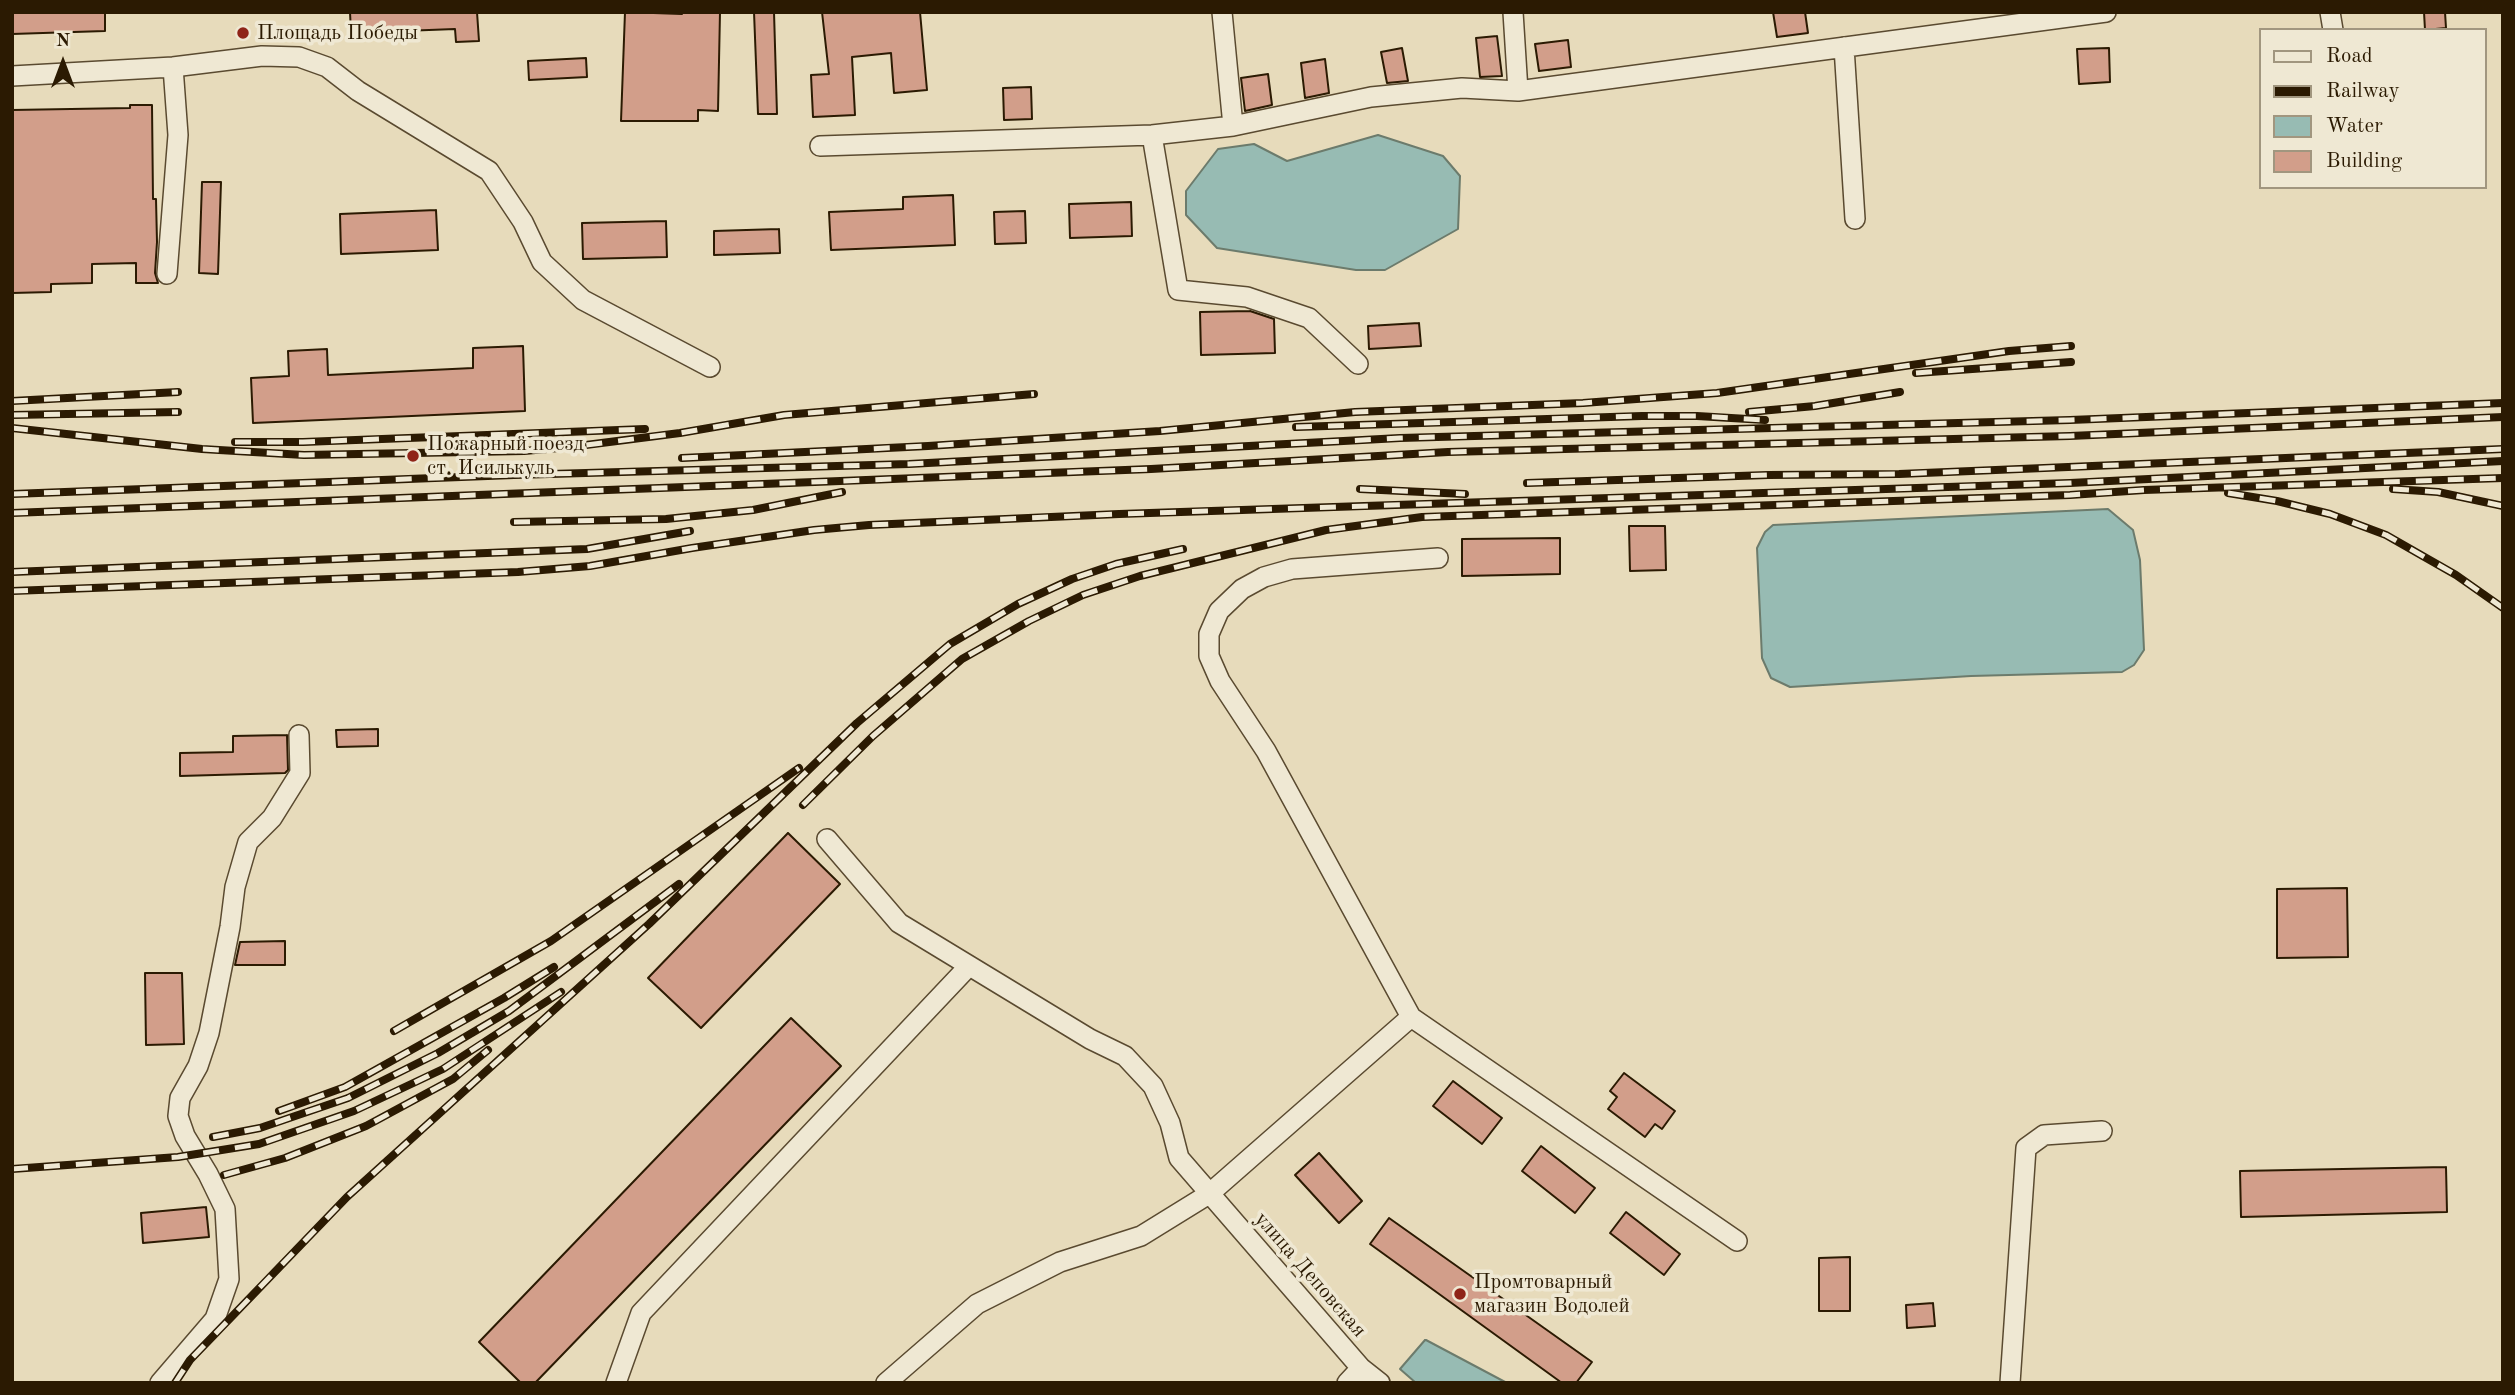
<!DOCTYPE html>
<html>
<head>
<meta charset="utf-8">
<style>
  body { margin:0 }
  #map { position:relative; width:2515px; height:1395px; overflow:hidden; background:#e7dbbb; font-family:"Old Standard TT",serif }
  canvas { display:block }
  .frame { position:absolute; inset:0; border:14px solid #2b1a02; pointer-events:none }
  .legend { position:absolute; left:2259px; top:28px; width:228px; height:161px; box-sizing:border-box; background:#efe8d3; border:2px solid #a1967f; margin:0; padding:9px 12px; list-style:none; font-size:21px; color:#2b1a02 }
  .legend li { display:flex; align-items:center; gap:14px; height:35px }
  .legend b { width:35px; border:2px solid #a1967f }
  .north { position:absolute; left:28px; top:28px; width:70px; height:70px; -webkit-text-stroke:5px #efe8d3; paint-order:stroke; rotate:0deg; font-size:19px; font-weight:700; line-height:28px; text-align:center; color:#2b1a02 }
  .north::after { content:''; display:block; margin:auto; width:24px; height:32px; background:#2b1a02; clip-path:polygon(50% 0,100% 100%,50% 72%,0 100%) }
</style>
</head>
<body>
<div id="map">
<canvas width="2515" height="1395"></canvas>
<div class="frame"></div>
<ul class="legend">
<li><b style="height:9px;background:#efe8d3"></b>Road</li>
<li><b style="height:9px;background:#2b1a02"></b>Railway</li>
<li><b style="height:19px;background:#97bbb3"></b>Water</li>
<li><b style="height:19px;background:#d29e8a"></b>Building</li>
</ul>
<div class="north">N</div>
</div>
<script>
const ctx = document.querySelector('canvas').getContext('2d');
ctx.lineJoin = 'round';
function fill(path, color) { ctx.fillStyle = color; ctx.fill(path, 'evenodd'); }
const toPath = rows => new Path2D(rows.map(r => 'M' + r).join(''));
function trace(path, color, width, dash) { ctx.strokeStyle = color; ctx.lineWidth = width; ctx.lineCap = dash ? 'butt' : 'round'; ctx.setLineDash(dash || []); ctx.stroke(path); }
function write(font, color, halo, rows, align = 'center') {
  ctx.font = font + ' "Old Standard TT",serif'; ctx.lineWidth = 7; ctx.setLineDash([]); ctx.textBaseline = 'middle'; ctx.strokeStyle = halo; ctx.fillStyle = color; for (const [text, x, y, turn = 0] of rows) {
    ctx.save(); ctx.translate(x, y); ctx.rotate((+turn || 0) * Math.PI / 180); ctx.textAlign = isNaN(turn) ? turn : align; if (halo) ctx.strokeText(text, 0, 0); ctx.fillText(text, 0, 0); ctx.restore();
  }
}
const water = toPath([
  [1378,135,1443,156,1460,176,1458,229,1385,270,1356,270,1217,248,1186,215,1186,191,1218,149,1254,144,1287,161,1378,135],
  [2108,509,2133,530,2140,560,2144,650,2134,665,2122,672,1971,676,1790,687,1771,678,1762,658,1757,548,1765,532,1773,525,2108,509],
  [1425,1340,1426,1340,1507,1383,1416,1383,1400,1369,1425,1340]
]);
const building = toPath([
  [12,12,105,12,105,31,12,34,12,12],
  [350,12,477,12,479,41,456,42,455,29,351,33,350,12],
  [625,12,682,14,682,12,720,12,718,111,698,110,698,121,621,121,625,12],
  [754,12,774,12,777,114,758,114,754,12],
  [822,12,920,12,927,90,894,93,891,53,852,57,855,115,813,117,811,75,829,74,822,12],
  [1773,12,1805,12,1808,33,1777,37,1773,12],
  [2424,12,2445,12,2446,28,2425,30,2424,12],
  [1497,36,1502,76,1480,77,1476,38,1497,36],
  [1568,40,1571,67,1539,71,1535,44,1568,40],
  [1402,48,1408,81,1387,83,1381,52,1402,48],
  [2109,48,2110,82,2079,84,2077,49,2109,48],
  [586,58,587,77,529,80,528,61,586,58],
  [1325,59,1329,93,1305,98,1301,63,1325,59],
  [1268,74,1272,105,1245,111,1241,78,1268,74],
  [1031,87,1032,119,1004,120,1003,88,1031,87],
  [130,105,152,105,153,199,156,199,157,242,155,273,158,283,136,283,136,263,92,264,92,283,51,284,51,292,12,293,12,110,130,108,130,105],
  [202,182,221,182,218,274,199,273,202,182],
  [953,195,955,245,831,250,829,212,903,209,903,197,953,195],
  [1131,202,1132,236,1070,238,1069,204,1131,202],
  [436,210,438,250,341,254,340,214,436,210],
  [1025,211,1026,243,995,244,994,212,1025,211],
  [666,221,667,257,583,259,582,223,666,221],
  [779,229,780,253,714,255,714,231,779,229],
  [1250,311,1274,319,1275,353,1201,355,1200,312,1250,311],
  [1419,323,1421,346,1369,349,1368,326,1419,323],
  [523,346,525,411,253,423,251,378,289,376,288,351,327,349,328,375,473,368,473,348,523,346],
  [1629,526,1665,526,1666,570,1630,571,1629,526],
  [1560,538,1560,574,1462,576,1462,539,1560,538],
  [378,729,378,746,337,747,336,730,378,729],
  [287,735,288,770,285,773,180,776,180,753,233,752,233,736,287,735],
  [788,833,840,884,701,1028,648,978,788,833],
  [2347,888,2348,957,2277,958,2277,889,2347,888],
  [285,941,285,965,235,965,240,942,285,941],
  [145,973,182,973,184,1044,146,1045,145,973],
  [791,1018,841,1066,535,1383,521,1383,479,1342,791,1018],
  [1624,1073,1675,1111,1662,1129,1655,1124,1645,1137,1608,1109,1617,1097,1610,1091,1624,1073],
  [1453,1081,1502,1118,1482,1144,1433,1106,1453,1081],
  [1541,1146,1595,1188,1575,1213,1522,1171,1541,1146],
  [1319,1153,1362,1201,1339,1223,1295,1175,1319,1153],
  [2446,1167,2447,1212,2241,1217,2240,1171,2446,1167],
  [206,1207,209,1237,143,1243,141,1213,206,1207],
  [1626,1212,1680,1254,1664,1275,1610,1233,1626,1212],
  [1389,1218,1592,1362,1576,1383,1562,1383,1370,1244,1389,1218],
  [1850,1257,1850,1311,1819,1311,1819,1258,1850,1257],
  [1933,1303,1935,1326,1907,1328,1906,1305,1933,1303]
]);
const minor = toPath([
  [1222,12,1233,126],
  [1513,12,1518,91],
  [2330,12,2333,30],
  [1844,47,1855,219],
  [12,76,173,67,262,56,299,57,327,67,358,91,489,171,523,222,542,262,583,300,710,367],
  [1152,135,1178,290,1247,297,1309,318,1358,364],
  [820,146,1152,135,1233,126,1371,97,1462,88,1518,91,2106,12],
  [167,274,178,135,173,67],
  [1438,558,1292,569,1264,577,1242,589,1219,611,1209,634,1209,656,1220,681,1266,751,1411,1017,1737,1241],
  [827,839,899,923,1090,1039,1125,1056,1153,1086,1170,1123,1179,1158,1361,1368,1380,1383],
  [160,1383,215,1319,229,1279,225,1209,208,1174,185,1136,178,1116,180,1098,198,1066,209,1033,230,927,235,887,248,842,272,818,300,773,299,735],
  [616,1383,641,1313,968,967],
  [886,1383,977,1304,1060,1262,1141,1236,1209,1194,1411,1017],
  [1347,1383,1361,1368],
  [2010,1383,2026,1148,2044,1135,2102,1131]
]);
const rail = toPath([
  [1916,373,2071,362],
  [12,401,178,392],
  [1749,412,1815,406,1900,392],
  [12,415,178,412],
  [1296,427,1642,416,1697,416,1765,420],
  [12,428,202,449,304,455,524,451,570,447,680,433,784,415,1034,394],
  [235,442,303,442,645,429],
  [682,458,928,446,1160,431,1355,412,1583,403,1717,393,2009,351,2071,346],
  [1527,483,1768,475,1899,474,2503,449],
  [1360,489,1465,494],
  [2393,489,2438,492,2503,506],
  [2228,493,2277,501,2330,514,2386,535,2456,575,2503,608],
  [12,494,514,475,909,464,1400,438,2070,420,2503,403],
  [12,513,1151,469,1448,452,2070,436,2503,417],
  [514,522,666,519,753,510,842,492],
  [12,572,587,549,690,531],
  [12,591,518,572,590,566,692,548,814,530,869,525,1119,514,2070,483,2503,461],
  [803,805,873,736,962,659,1029,621,1083,595,1140,576,1326,530,1422,517,2070,495,2144,490,2503,478],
  [394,1031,551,941,799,768],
  [279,1111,345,1087,504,998,554,967],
  [213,1137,260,1128,348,1098,438,1053,509,1011,679,884],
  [12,1169,178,1157,259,1144,354,1111,443,1069,561,992],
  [224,1175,285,1158,366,1126,453,1079,488,1050],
  [175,1383,190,1360,347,1197,649,924,857,723,950,644,1018,604,1072,579,1116,564,1183,549]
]);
const markers = [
  [243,33,7,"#8f2418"],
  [413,456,7,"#8f2418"],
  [1460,1294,7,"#8f2418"]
];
const poiNames = [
  ["Площадь Победы",257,33],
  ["Пожарный поезд",427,444],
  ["ст. Исилькуль",427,468],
  ["Промтоварный",1474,1282],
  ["магазин Водолей",1474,1306]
];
const streetNames = [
  ["улица Деповская",1310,1275,49]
];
fill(water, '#97bbb3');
trace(water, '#6c7b6c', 2);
fill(building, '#d29e8a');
trace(building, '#2b1a02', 2);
trace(minor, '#5a4a30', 22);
trace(minor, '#efe8d3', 19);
trace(rail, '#2b1a02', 8);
trace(rail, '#efe8d3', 5, [16]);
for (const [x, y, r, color] of markers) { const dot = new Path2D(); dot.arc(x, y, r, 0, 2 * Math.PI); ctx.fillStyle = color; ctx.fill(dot); trace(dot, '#efe8d3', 2.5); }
write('21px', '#2b1a02', '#efe8d3', poiNames, 'left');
write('21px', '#2b1a02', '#efe8d3', streetNames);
</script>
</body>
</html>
